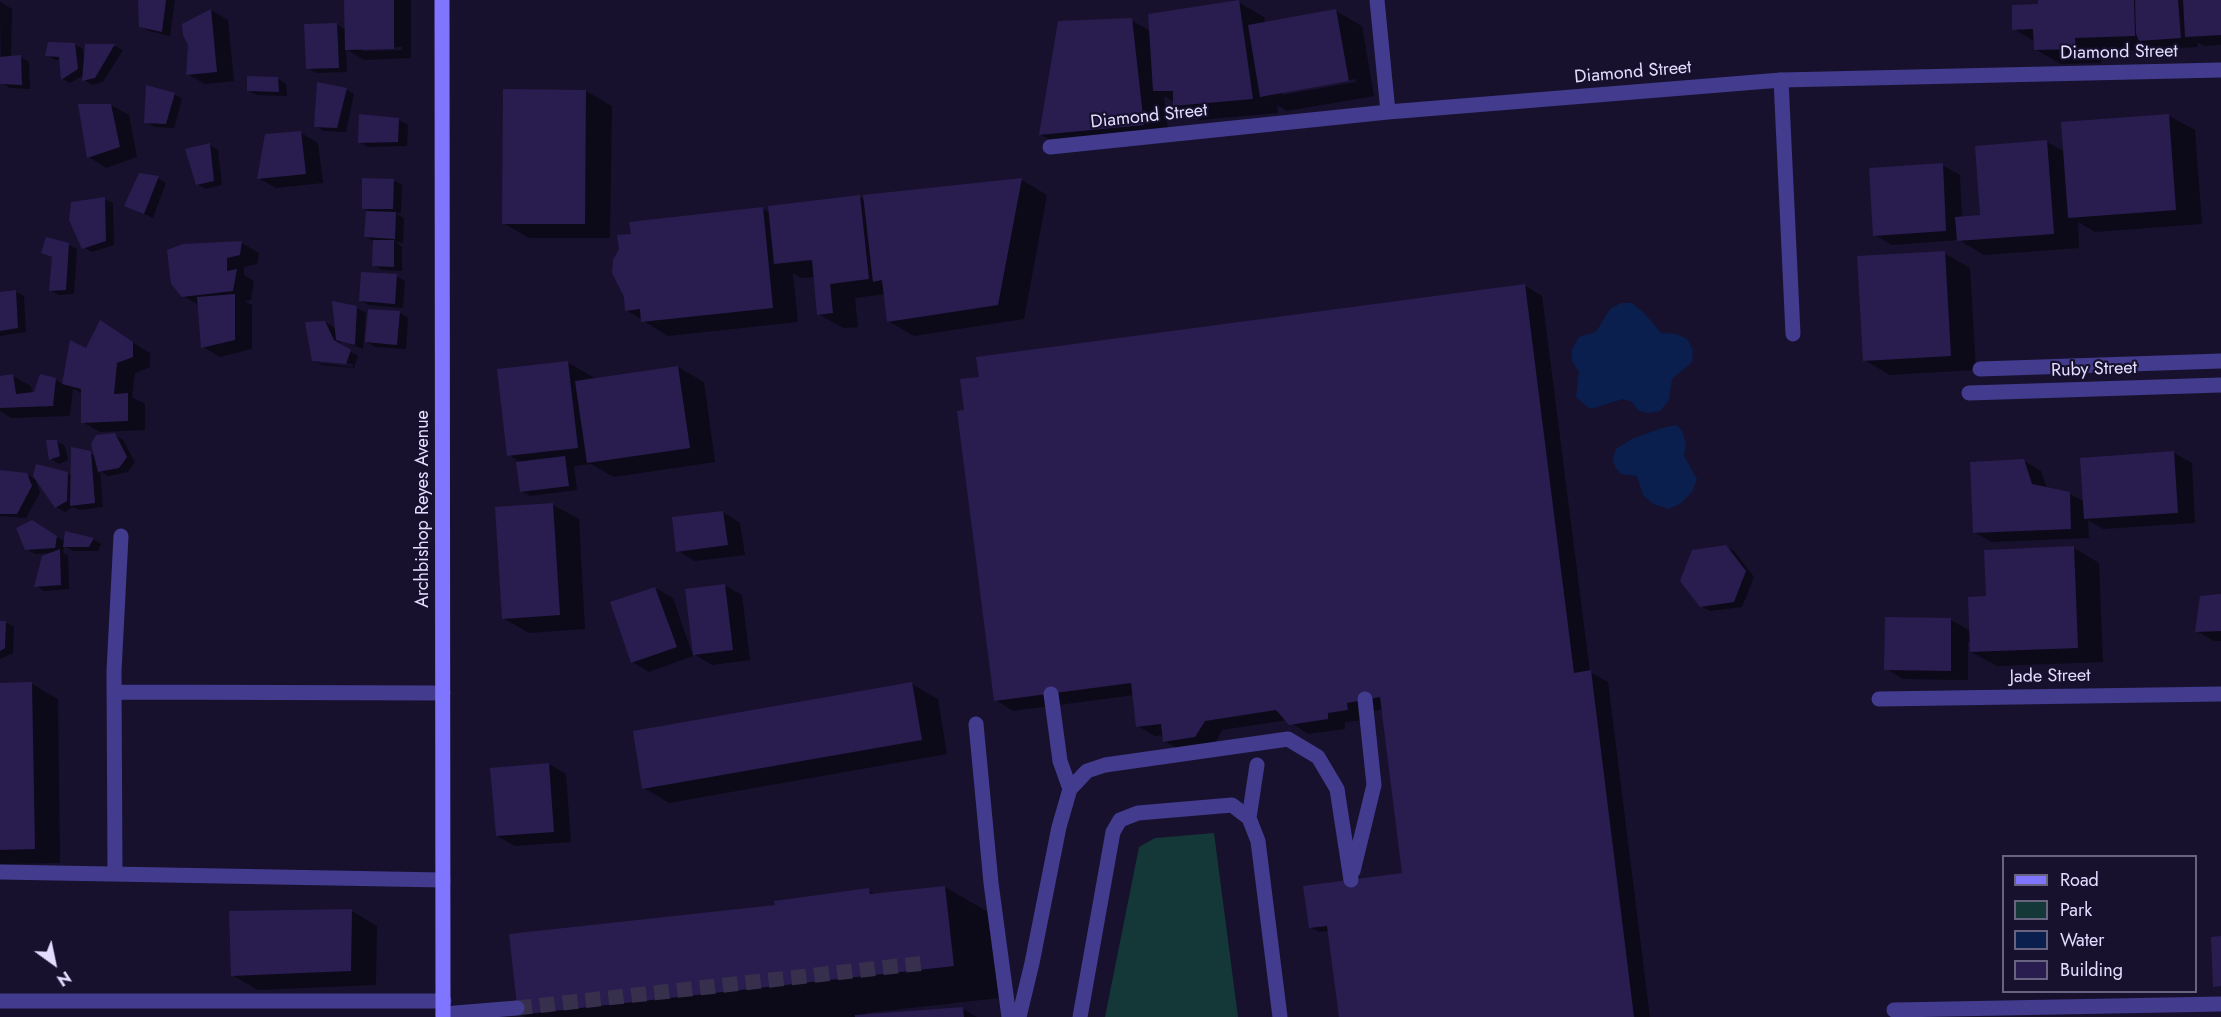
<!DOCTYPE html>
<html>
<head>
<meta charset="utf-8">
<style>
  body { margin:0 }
  #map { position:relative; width:2221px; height:1017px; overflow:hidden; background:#17112e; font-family:Jost,sans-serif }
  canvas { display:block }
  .legend { position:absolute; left:2002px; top:855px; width:195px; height:138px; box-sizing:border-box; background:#17112e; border:2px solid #696382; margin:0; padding:8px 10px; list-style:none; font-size:18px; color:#e3deff }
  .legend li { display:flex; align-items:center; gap:12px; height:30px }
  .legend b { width:30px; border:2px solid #696382 }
  .north { position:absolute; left:24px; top:933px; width:60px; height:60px; -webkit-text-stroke:4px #17112e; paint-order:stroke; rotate:147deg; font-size:16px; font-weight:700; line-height:24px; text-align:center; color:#e3deff }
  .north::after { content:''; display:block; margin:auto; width:21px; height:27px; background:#e3deff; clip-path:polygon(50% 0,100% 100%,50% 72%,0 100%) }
</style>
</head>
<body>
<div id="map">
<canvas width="2221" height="1017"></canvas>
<ul class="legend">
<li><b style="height:8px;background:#7f75ff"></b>Road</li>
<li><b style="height:16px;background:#143838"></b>Park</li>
<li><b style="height:16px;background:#0a1f4e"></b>Water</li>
<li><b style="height:16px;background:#291d4f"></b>Building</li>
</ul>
<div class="north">N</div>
</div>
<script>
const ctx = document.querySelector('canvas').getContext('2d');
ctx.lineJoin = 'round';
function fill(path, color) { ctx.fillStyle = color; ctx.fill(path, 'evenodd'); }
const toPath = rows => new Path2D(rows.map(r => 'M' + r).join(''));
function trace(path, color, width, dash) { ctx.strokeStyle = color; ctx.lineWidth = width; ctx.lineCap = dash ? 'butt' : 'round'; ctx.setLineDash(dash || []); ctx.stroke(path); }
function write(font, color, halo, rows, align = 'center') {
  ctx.font = font + ' Jost,sans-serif'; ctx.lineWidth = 4.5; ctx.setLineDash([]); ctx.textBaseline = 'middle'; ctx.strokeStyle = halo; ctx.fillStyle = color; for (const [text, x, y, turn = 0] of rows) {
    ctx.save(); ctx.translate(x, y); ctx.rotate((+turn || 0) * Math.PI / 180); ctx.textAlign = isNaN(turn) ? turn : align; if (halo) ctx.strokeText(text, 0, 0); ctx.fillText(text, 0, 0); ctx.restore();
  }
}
const green = toPath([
  [1214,833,1238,1017,1105,1017,1139,847,1155,838]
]);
const water = toPath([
  [1621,303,1632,303,1644,313,1661,333,1676,334,1687,339,1693,350,1692,362,1672,379,1669,400,1660,411,1647,413,1638,410,1632,402,1623,399,1590,409,1576,397,1579,372,1572,361,1572,349,1579,337,1596,332,1610,309],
  [1676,425,1682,431,1686,444,1684,456,1697,479,1692,492,1680,504,1668,509,1653,504,1643,495,1637,476,1621,474,1615,467,1613,459,1616,449,1632,439,1659,429]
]);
const shadow = toPath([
  [140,0,175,0,170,36,149,31,140,26],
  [346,0,411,0,411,58,364,60,346,49,347,72,316,73,307,68,337,24,346,30],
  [402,47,402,50,362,51,362,48],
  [2039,0,2221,0,2221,45,2204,46,2197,42,2198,47,2100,52,2101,63,2061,64,2035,49,2035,42,2014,29,2039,6],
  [0,2,12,9,11,57,21,57,29,62,30,89,10,88,1,83],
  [1238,2,1264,17,1265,23,1336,11,1362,26,1374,96,1287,111,1277,105,1278,113,1200,120,1174,105,1174,102,1164,96,1169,139,1066,149,1041,135,1131,20,1150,31],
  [1356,79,1356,82,1282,95,1282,92],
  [211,10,228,20,234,81,205,84,187,74,190,45],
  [74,44,83,49,84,57,85,57,86,46,115,46,123,50,103,82,92,85,84,80,84,75,70,83,62,79,61,60,55,60,47,55],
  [278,79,286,84,287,96,257,95,249,91],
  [346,89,354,94,346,132,324,131,316,126],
  [586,91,612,106,610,238,529,238,503,223],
  [174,94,182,99,174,128,155,127,146,122],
  [111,105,129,115,137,157,106,168,89,157,80,106],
  [360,116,399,120,408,125,407,146,368,147,359,142],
  [2169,116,2195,130,2202,224,2095,232,2078,222,2079,248,1984,255,1959,240,1892,245,1874,235,1942,165,1960,175,1962,218,1981,216,2047,142,2065,152],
  [301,133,318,143,323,183,276,188,258,178],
  [210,145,218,150,222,185,206,189,197,184],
  [158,178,166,183,153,218,126,206],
  [393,180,402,185,401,213,395,213,404,218,403,243,395,242,402,247,402,271,382,270,374,265,375,242,366,237,367,210,363,208],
  [1022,180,1047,195,1024,319,914,336,888,321,885,294,855,298,858,327,844,328,818,314,815,277,801,278,793,273,798,322,668,336,626,310,763,209,770,213,860,197,865,200,865,196],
  [104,199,113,203,114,245,92,252,83,247],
  [242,243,259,253,257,264,244,267,244,275,254,281,251,300,244,301,252,305,252,349,220,357,203,347,199,305,183,296,183,245],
  [69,245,77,249,74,294,59,295,50,290,53,258,43,252],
  [1944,253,1970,268,1976,370,1890,375,1864,360],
  [396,276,405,281,403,308,369,305,360,300],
  [1524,285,1542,296,1590,672,1608,682,1650,1017,1340,1017,1329,931,1319,932,1310,927,1403,874,1383,709,1364,713,1365,720,1345,722,1345,729,1308,734,1287,720,1222,730,1213,747,1182,751,1164,741,1164,735,1155,736,1138,726,1134,695,1013,711,996,700],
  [16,292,24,296,26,332,0,336,0,294],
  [334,303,357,308,366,313,363,349,339,340,342,347,358,356,354,368,322,365,313,360,325,322,337,329],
  [319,360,353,364,353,367,319,363],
  [400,313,408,318,406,349,375,347,367,342],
  [117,333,150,353,150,367,135,373,132,397,145,404,145,430,100,432,82,422,81,393,73,389,70,416,11,418,0,411,0,378,13,376,31,386,32,394,56,380,63,384,87,350],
  [567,362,593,377,593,380,678,367,704,382,715,462,614,477,591,464,574,466,577,490,530,496,521,491,522,463,509,455],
  [114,434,123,440,135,462,128,472,108,476,100,471,103,507,80,510,73,507,65,512,56,507,68,473,72,476,90,453,96,456],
  [56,441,65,446,68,460,59,464,51,459],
  [2174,453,2192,463,2195,523,2103,529,2088,520,2089,538,1992,542,1974,532,2024,461,2041,471,2047,489,2070,494,2085,502],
  [0,471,26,474,35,479,40,492,26,518,0,516],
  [553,505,579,519,585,629,529,633,503,618],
  [723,512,740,523,745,555,695,561,678,551],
  [50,533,66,542,93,539,101,544,98,551,73,551,64,546,63,553,68,555,69,589,44,591,36,586,51,553,35,554,26,549],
  [1725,546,1734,551,1754,577,1742,607,1710,611,1701,606],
  [2074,548,2099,563,2103,662,1997,666,1971,652,1971,642,1968,642,1968,680,1903,679,1886,669,1951,620,1970,631,1987,598],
  [724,585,742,595,750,660,712,665,694,654],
  [655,588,673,598,693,656,649,672,632,662],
  [2221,595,2221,641,2214,641,2196,631],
  [0,622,5,622,14,627,13,653,0,659],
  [32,684,58,699,60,863,0,864,0,685],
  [912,684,938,699,947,754,669,803,644,788],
  [549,764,566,774,571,842,515,846,497,836],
  [945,887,1000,919,1008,997,866,1013,866,1016,963,1009,977,1017,525,1017,520,1014,777,906,868,890,877,895],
  [352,911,377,926,376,985,258,990,232,975]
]);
const building = toPath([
  [138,0,166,0,162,32,139,27],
  [344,0,394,0,394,49,345,50],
  [1239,0,1253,99,1173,106,1173,91,1153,91,1148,14],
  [2038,0,2134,0,2135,36,2075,38,2076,49,2034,50,2033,29,2012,30,2012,5,2038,4],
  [2135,0,2178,0,2181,38,2139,41,2136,34],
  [2183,0,2221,0,2221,35,2185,37],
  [211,9,217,72,186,75,188,45,183,35,182,24],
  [1336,9,1349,81,1260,97,1248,25],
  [1132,18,1144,125,1039,135,1058,21],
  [337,23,339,68,306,69,304,24],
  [48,42,75,43,78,69,61,80,59,57,45,56],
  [85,44,115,44,95,78,82,81],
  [21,55,22,85,0,84,0,57],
  [247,76,278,77,279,92,247,91],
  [317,82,347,88,337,128,314,127],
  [146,85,175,93,166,124,144,123],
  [503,89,586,90,585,224,502,224],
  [78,104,111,104,120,147,87,158],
  [359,114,399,118,398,142,358,143],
  [2169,114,2176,210,2068,218,2061,122],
  [301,131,306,174,257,179,265,134],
  [2047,140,2054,234,1957,241,1955,217,1980,215,1975,146],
  [210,143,214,181,196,185,185,149],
  [1943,163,1946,231,1873,236,1869,168],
  [139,173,159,176,144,214,124,206],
  [362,178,394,179,393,209,362,209],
  [1022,178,998,305,887,322,882,280,873,282,863,195],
  [860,195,869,279,830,284,833,313,817,315,812,260,774,264,768,206],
  [105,197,106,241,82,249,69,220,71,202],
  [763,207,773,308,641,322,640,309,625,311,624,297,612,273,613,260,619,249,617,235,631,234,629,222],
  [366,211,396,212,395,239,364,237],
  [46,237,69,243,66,290,49,291,52,257,41,253],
  [373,240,394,240,394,267,372,266],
  [242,241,240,255,227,258,227,271,237,269,233,291,182,297,171,284,167,250,183,244],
  [1945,251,1951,356,1863,361,1857,256],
  [361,272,397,274,395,304,359,301],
  [1525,284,1574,673,1591,670,1634,1017,1339,1017,1327,926,1309,928,1303,886,1402,873,1380,697,1347,703,1348,710,1328,713,1328,719,1289,725,1276,710,1205,721,1195,737,1163,742,1161,724,1136,727,1131,683,994,701,957,411,964,410,960,379,979,377,976,357],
  [16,290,18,328,0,331,0,292],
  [235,294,235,340,201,348,197,297],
  [332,301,357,306,355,345,336,340],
  [368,309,400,311,397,345,365,342],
  [100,320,133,342,133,357,117,363,114,394,128,393,128,421,81,423,81,389,62,384,70,340,86,348],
  [325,321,334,340,351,350,346,364,312,361,305,322],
  [568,361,578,448,507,456,497,369],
  [678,366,690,448,587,463,575,381],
  [13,374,16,394,34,392,40,374,56,378,53,406,0,408,0,376],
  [115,433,127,457,119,468,98,472,91,444,96,435],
  [46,440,57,440,60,456,49,460],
  [71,447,91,451,95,503,70,506],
  [2174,451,2178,513,2084,519,2080,458],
  [565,456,569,486,520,492,516,462],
  [2024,459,2032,484,2070,492,2071,529,1973,533,1970,462],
  [36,464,68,472,67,501,55,508,33,476],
  [0,470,27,473,32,486,17,514,0,514],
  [553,503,560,615,502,619,495,507],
  [723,511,728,545,676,552,672,517],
  [32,520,57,536,55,548,25,550,16,528],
  [65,531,94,538,89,547,63,547],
  [1726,545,1746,571,1734,602,1700,607,1680,581,1692,550],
  [2074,546,2078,648,1970,652,1968,597,1986,596,1984,550],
  [60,549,61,585,34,587,42,556],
  [725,584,733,650,693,655,685,589],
  [655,587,677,647,631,663,610,602],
  [2221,594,2221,631,2195,632,2200,596],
  [1885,617,1951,618,1951,671,1884,670],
  [0,621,6,621,5,648,0,651],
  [32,682,35,849,0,850,0,683],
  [912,682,922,740,642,789,633,731],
  [549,763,554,832,496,836,490,768],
  [945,886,954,966,518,1015,509,934,775,905,774,901,869,888,870,894],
  [352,909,351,971,231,976,229,911],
  [2221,936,2221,986,2213,987,2211,937],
  [963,1007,964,1017,855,1017,855,1015]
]);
const minorTunnel = toPath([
  [517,1008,925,963]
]);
const service = toPath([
  [1781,80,1793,334],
  [1980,369,2221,361],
  [115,692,443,693],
  [1051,694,1060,761,1070,789],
  [976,724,991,883,1009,1017],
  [1249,818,1257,765],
  [1353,871,1374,785,1365,699],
  [0,872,443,880],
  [115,874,114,671,121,536],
  [0,1001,444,1001],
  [1019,1017,1032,963,1059,827,1070,789,1087,771,1105,765,1288,739,1318,757,1337,789,1351,880],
  [1080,1017,1113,832,1120,820,1138,813,1232,805,1249,818,1258,841,1280,1017]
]);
const minor = toPath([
  [1377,0,1388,112],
  [1050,147,1388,112,1781,80,2221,70],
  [1969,393,2221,385],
  [1879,699,2221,694],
  [1894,1010,2221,1004],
  [443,1014,517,1008]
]);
const secondary = toPath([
  [442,0,443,1017]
]);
const streetNames = [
  ["Diamond Street",2119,53,-1],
  ["Diamond Street",1633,73,-5],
  ["Diamond Street",1149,117,-6],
  ["Ruby Street",2094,370,-2],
  ["Archbishop Reyes Avenue",424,509,-90],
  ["Jade Street",2050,677,-1]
];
fill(green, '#143838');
fill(water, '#0a1f4e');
fill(shadow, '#0007');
fill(building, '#291d4f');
trace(minorTunnel, '#36304d', 15, [15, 8]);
trace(service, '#423b8e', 15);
trace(minor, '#423b8e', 15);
trace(secondary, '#7f75ff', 15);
write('18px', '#e3deff', '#17112e', streetNames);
</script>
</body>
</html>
